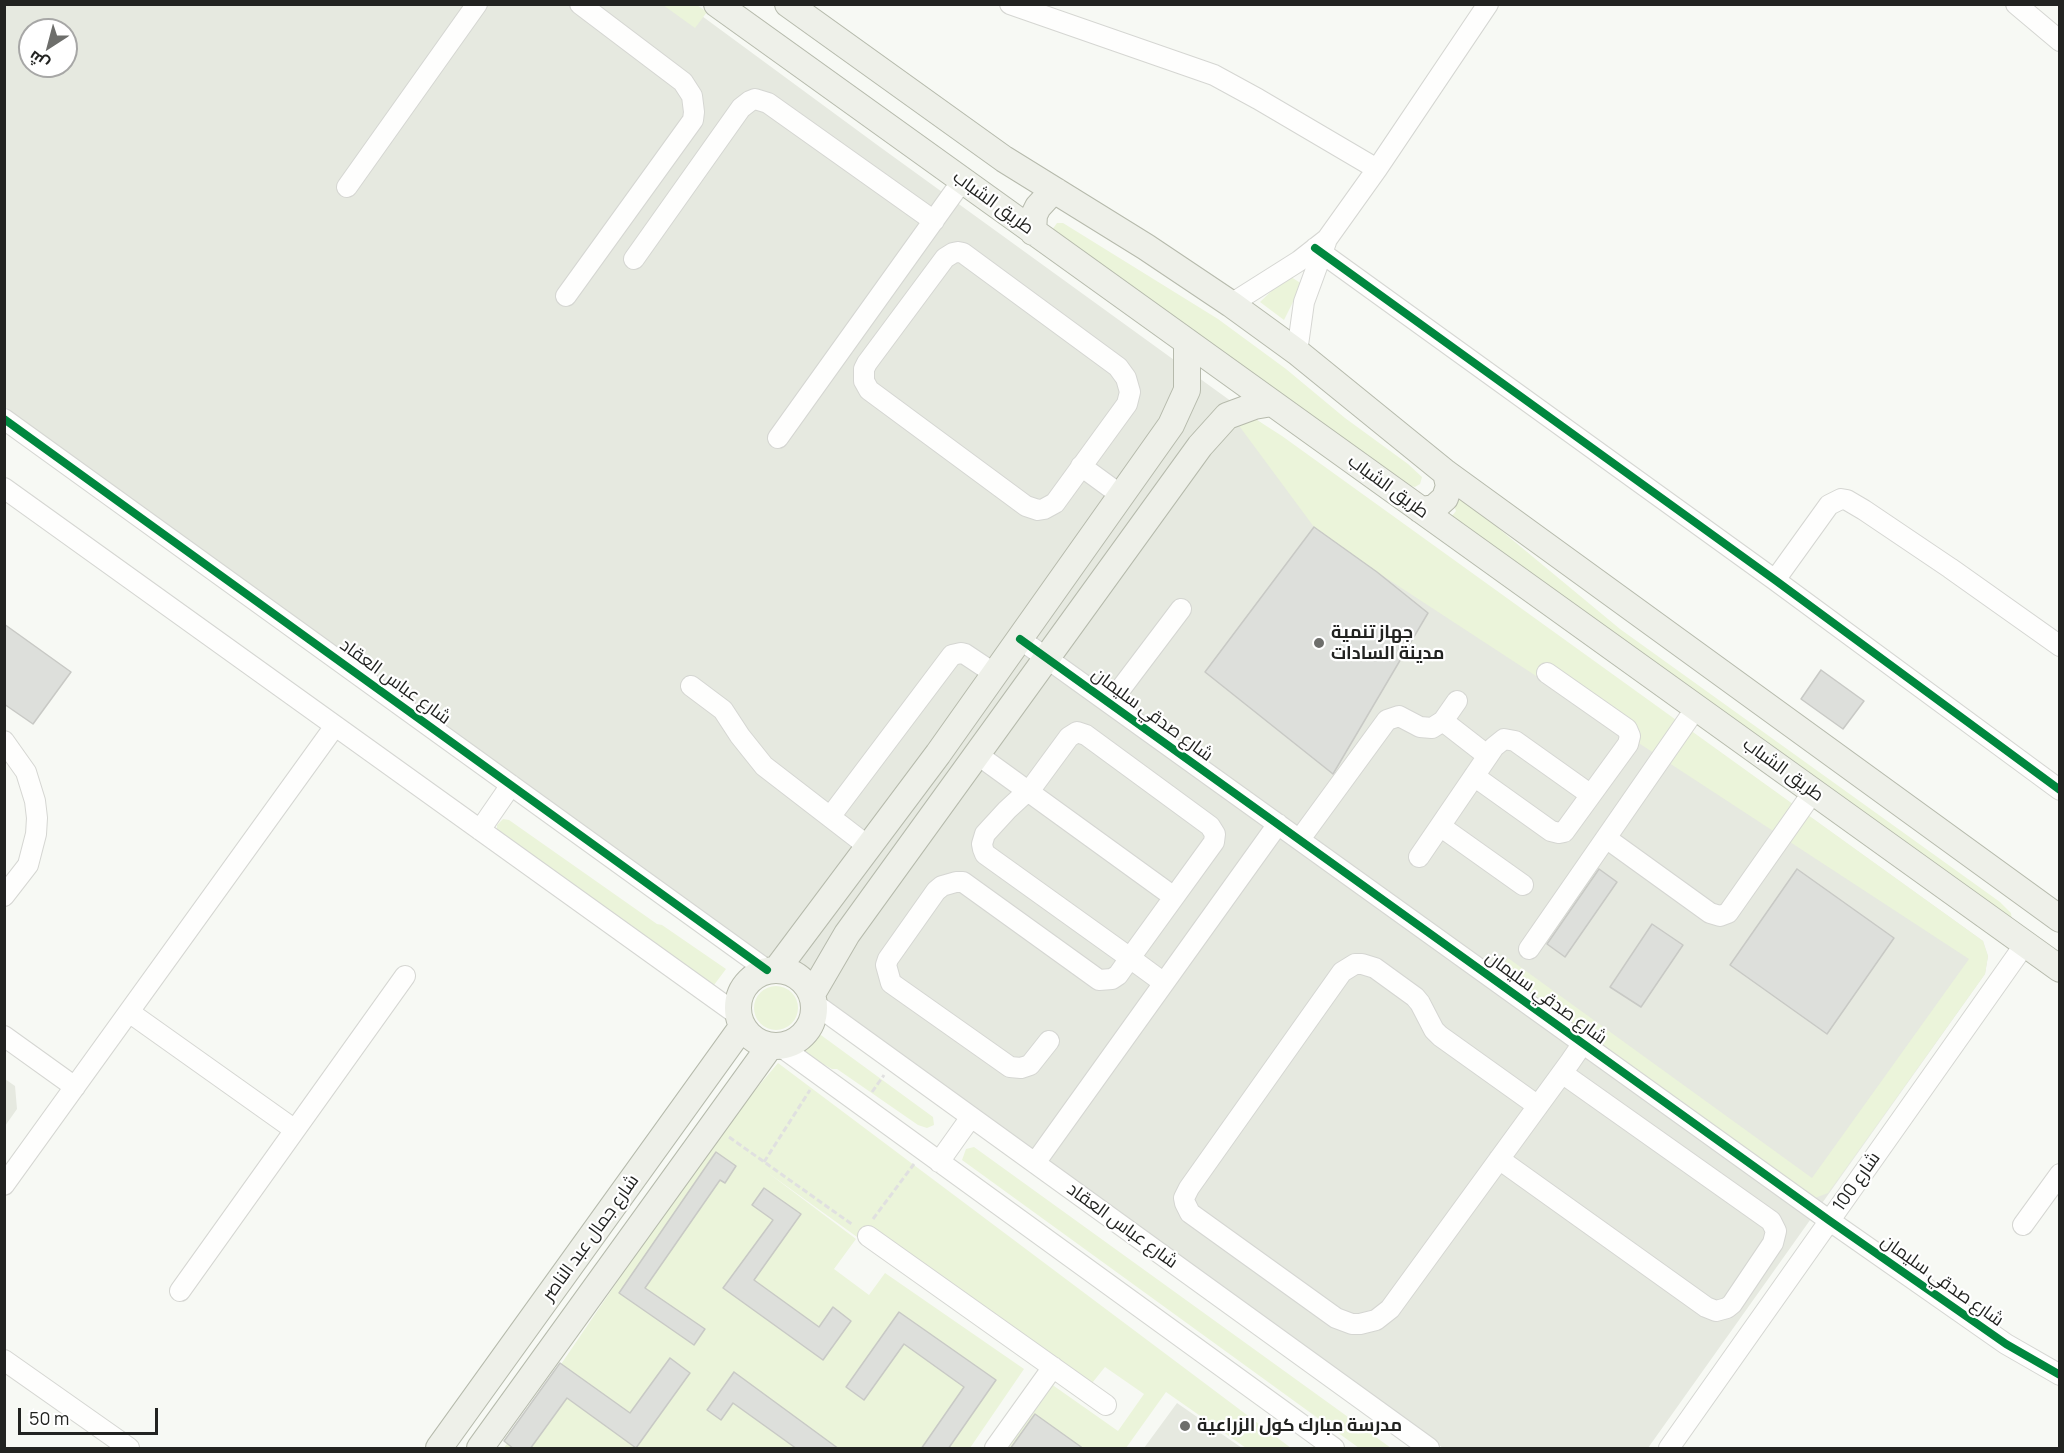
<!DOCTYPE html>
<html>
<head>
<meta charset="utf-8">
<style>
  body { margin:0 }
  #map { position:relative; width:2064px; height:1453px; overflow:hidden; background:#f7f9f4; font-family:Manrope,Cairo,sans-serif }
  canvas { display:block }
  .frame { position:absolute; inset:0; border:6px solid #222321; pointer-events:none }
  .north { position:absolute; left:18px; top:18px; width:60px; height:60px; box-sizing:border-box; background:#fff; border:2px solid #a7a7a6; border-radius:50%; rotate:216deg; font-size:16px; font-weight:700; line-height:24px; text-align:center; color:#222321 }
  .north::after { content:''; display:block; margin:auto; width:21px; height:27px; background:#6d6e6b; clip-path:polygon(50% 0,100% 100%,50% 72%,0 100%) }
  .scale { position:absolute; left:18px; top:1408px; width:140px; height:27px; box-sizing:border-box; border:3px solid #222321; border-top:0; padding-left:8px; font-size:18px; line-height:21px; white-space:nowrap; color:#222321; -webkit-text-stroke:4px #fff; paint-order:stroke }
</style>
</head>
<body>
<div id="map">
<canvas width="2064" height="1453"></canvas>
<div class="frame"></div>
<div class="north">ش</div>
<div class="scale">50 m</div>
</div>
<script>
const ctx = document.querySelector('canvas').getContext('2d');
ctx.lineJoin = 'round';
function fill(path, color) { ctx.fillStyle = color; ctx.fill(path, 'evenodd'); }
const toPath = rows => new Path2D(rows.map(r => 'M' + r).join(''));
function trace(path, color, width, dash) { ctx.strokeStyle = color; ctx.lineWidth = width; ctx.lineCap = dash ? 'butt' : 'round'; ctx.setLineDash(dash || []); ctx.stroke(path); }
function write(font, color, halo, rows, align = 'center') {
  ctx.font = font + ' Manrope,Cairo,sans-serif'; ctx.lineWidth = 4.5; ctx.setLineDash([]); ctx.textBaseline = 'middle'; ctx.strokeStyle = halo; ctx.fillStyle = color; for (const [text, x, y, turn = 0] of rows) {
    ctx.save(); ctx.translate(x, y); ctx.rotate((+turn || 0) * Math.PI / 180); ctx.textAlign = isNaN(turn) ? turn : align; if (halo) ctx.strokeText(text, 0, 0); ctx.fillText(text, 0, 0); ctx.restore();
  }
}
const built = toPath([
  [5,5,687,5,880,147,1257,420,1983,941,1988,956,1985,974,1648,1448,1443,1448,5,407],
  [30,30,66,30,66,66,30,66],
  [5,1079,15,1086,17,1109,5,1126],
  [1177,1403,1242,1448,1144,1448]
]);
const green = toPath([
  [663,5,697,5,707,12,695,28],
  [1057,223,1063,223,1218,319,1286,369,1345,418,1408,464,1422,477,1420,484,1415,487,1408,485,1057,237,1052,230],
  [1288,275,1302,284,1284,320,1260,302],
  [1241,419,1257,420,1282,436,1983,941,1988,956,1985,974,1828,1193,1812,1199,1499,971,1508,958,1812,1178,1969,959,1377,572,1314,527,1237,423],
  [1445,484,1620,629,2000,902,2011,913,2012,920,1451,517,1456,511],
  [503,819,509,820,657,924,662,925,726,969,714,985,497,831,497,825],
  '754 1008a22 22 0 1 1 44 0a22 22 0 1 1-44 0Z',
  [814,1030,933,1117,934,1125,927,1128,918,1125,837,1069,832,1069,800,1051,812,1038],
  [778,1063,1291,1448,1246,1448,1166,1392,1126,1448,996,1448,1044,1379,1118,1431,1144,1394,1105,1367,1080,1398,767,1172,856,1239,834,1269,869,1295,885,1273,1024,1369,970,1448,504,1448,717,1135],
  [974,1147,1391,1448,1359,1448,962,1160,966,1149]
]);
const building = toPath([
  [1314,527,1377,572,1428,613,1333,774,1205,672,1314,527],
  [4,624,71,672,33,724,4,704,4,624],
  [1821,670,1864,701,1843,729,1801,699,1821,670],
  [1599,869,1617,882,1565,957,1547,944,1599,869],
  [1797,869,1894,938,1827,1034,1730,965,1797,869],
  [1652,924,1683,945,1641,1007,1610,987,1652,924],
  [716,1152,736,1166,725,1183,720,1180,645,1288,705,1329,694,1345,619,1293,716,1152],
  [764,1188,801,1214,754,1280,819,1327,833,1307,851,1321,823,1360,723,1288,773,1220,752,1205,764,1188],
  [899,1312,996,1380,948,1449,921,1449,964,1387,904,1344,864,1400,846,1387,899,1312],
  [670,1358,690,1373,636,1448,567,1398,530,1449,514,1449,504,1441,560,1363,630,1413,670,1358],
  [734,1372,839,1449,797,1449,733,1403,721,1420,707,1410,734,1372],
  [1035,1414,1084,1449,1010,1449,1035,1414]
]);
const path = toPath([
  [872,1092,884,1075],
  [729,1137,853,1225],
  [764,1162,810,1090],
  [873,1219,914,1164]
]);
const minor = toPath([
  [1010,4,1214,75,1258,99,1377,169],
  [2016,4,2060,41],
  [347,187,477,4],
  [1315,248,1775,580,2060,790],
  [958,252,963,253,1118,367,1126,378,1130,392,1127,404,1055,503,1044,509,1038,510,1026,506,869,390,864,381,864,369,867,363,945,258,953,253,958,252],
  [634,259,741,108,750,101,755,99,768,103,934,221],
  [566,296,693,120,694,112,692,96,683,82,580,4],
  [1231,304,1299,261,1327,239,1377,169,1488,4],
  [1297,352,1304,302,1326,242],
  [4,419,767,970],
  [778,438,962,181],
  [1081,466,1122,496],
  [4,488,738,1015],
  [1775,580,1829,505,1841,499,1847,500,1864,510,1950,568,2060,646],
  [1020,639,1830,1221,2006,1344,2060,1375],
  [691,686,723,710,740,736,764,766,869,847],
  [1110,703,1181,609],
  [1443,721,1488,756],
  [4,741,26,772,35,801,37,818,36,834,28,865,4,896],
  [978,755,1174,897],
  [1474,776,1551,831,1559,833,1564,832,1628,744,1630,736,1627,729,1547,673],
  [830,817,952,655,961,653,965,654,995,674],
  [1440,826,1523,885],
  [480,830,511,785],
  [1606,838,1710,913,1720,916,1728,913,1813,792],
  [1300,839,1387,720,1399,716,1420,727,1432,728,1443,721,1457,701],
  [1419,857,1494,747,1504,739,1515,741,1591,795],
  [1529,949,1696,708],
  [815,1004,1429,1448],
  [129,1012,295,1130],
  [4,1036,75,1087],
  [1049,1041,1030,1065,1021,1068,1010,1067,891,983,886,965,888,959,936,891,942,886,956,882,963,882,1099,980,1112,979,1118,975,1130,958,1214,842,1215,834,1210,826,1086,735,1077,732,1069,737,1033,786,1007,810,985,834,982,844,983,849,985,854,1130,958,1164,983],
  [780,1046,1334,1448],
  [1538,1106,1440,1036,1434,1030,1420,1003,1415,997,1375,968,1362,964,1355,964,1342,972,1189,1188,1184,1198,1185,1203,1190,1213,1336,1318,1352,1324,1360,1324,1376,1320,1390,1309,1570,1062,1583,1043],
  [1499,1159,1706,1307,1716,1311,1727,1308,1732,1304,1773,1243,1776,1231,1771,1221,1562,1073],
  [939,1162,971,1117],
  [1035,1163,1278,824],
  [4,1185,335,726],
  [2023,1225,2060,1174],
  [868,1236,1106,1405],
  [180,1291,405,976],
  [4,1360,129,1448],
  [995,1448,1053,1367],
  [1669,1448,2025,944]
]);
const major = toPath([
  [717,4,2060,969],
  [788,4,1004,159,1146,247,1231,304,1297,352,1446,473,2060,919],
  [1033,232,1034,215,1038,207,1049,195,1056,191],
  [1421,510,1434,508,1445,498,1449,486,1446,473],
  [777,969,938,754,1171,425,1187,390,1187,342],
  '738 1008a38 38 0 1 1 76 0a38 38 0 1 1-76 0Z',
  [812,994,847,934,1200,446,1227,416,1254,406,1272,403],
  [439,1448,742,1027],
  [480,1448,770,1046]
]);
const cycleway = toPath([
  [1315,248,1775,580,2060,790],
  [4,419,767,970],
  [1020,639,1830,1221,2006,1344,2060,1375]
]);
const markers = [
  [1319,643,6,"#6d6e6b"],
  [1185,1426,6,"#6d6e6b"]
];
const streetNames = [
  ["طريق الشباب",993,203,36],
  ["طريق الشباب",1388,487,36],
  ["شارع عباس العقاد",395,682,36],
  ["شارع صدقي سليمان",1152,715,36],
  ["طريق الشباب",1783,770,36],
  ["شارع صدقي سليمان",1546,998,36],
  ["شارع 100",1857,1182,-55],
  ["شارع عباس العقاد",1122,1226,36],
  ["شارع جمال عبد الناصر",591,1238,-54],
  ["شارع صدقي سليمان",1942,1281,35]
];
const poiNames = [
  ["جهاز تنمية",1331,633],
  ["مدينة السادات",1331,654],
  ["مدرسة مبارك كول الزراعية",1197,1426]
];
fill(built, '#e6e9e0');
fill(green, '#ebf4da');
fill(building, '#dddfdb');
trace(building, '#c8c9c5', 1.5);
trace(minor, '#d5d6d2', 22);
trace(major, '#b6baac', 28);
trace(path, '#e0e0e0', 3, [6, 3]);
trace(minor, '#fefefd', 20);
trace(major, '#eef0e9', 26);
trace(cycleway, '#00873e', 8);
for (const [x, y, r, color] of markers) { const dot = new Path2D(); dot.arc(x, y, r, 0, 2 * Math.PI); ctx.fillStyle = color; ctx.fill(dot); trace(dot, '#fff', 2); }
write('18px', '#222321', '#fff', streetNames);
write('bold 18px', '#222321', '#fff', poiNames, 'left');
</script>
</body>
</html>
